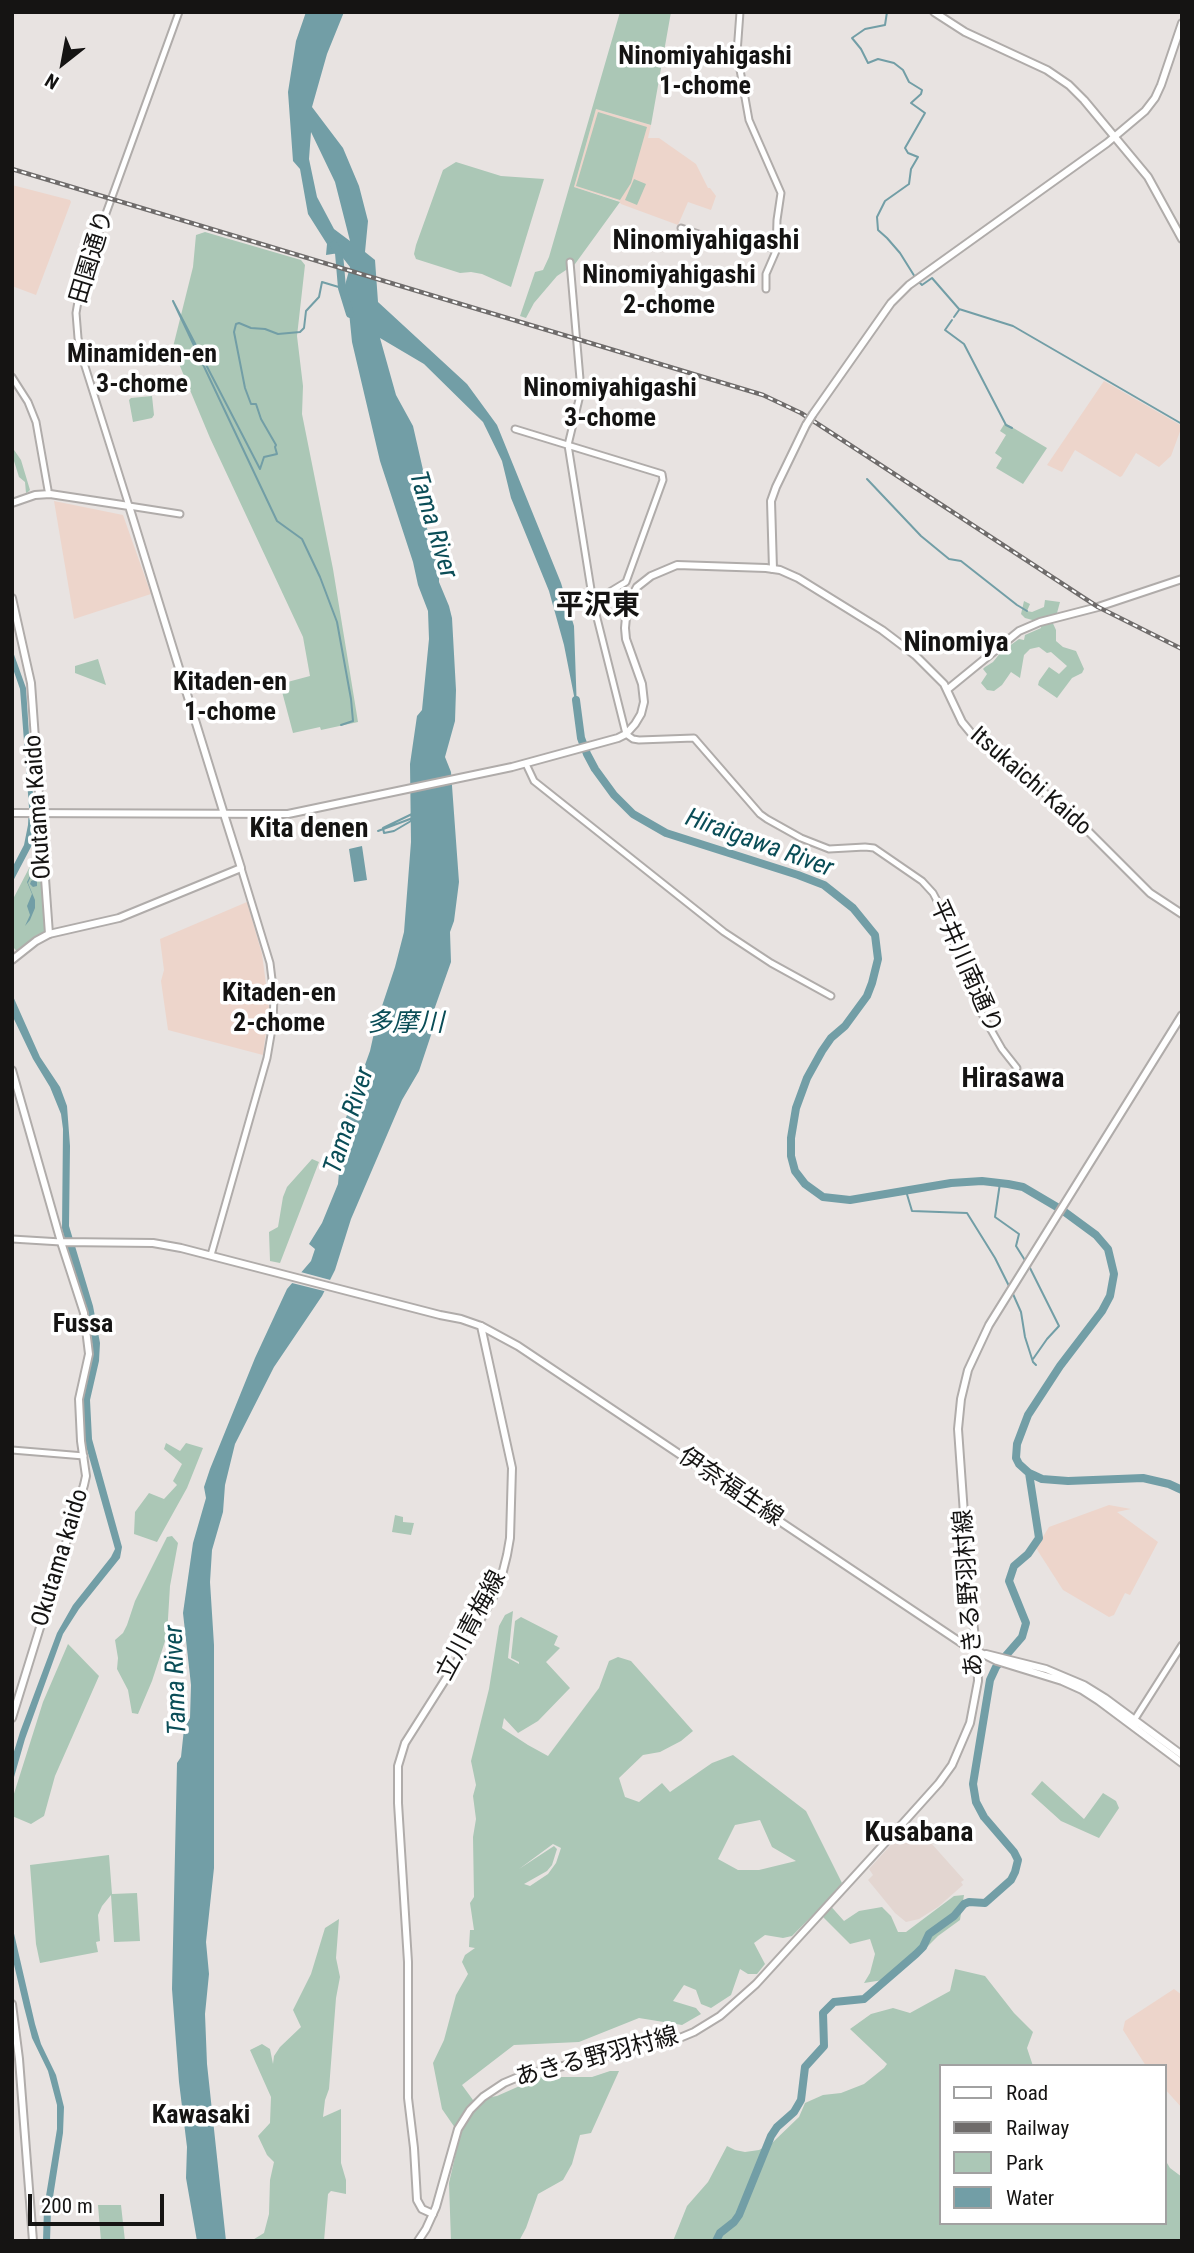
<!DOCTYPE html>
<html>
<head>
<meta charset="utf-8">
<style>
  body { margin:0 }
  #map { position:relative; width:1194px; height:2253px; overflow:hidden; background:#e8e3e1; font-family:"Roboto Condensed",sans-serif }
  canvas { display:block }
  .frame { position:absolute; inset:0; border:14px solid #151413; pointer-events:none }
  .legend { position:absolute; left:939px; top:2064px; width:228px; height:161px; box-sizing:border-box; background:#fff; border:2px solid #a1a1a1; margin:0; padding:9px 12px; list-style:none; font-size:21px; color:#151413 }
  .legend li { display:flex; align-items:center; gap:14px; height:35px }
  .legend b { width:35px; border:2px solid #a1a1a1 }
  .north { position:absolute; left:28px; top:28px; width:70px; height:70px; -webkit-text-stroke:5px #fff; paint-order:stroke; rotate:211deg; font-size:19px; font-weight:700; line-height:28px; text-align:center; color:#151413 }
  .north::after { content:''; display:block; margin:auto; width:24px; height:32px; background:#151413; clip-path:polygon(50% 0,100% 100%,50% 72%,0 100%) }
  .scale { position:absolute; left:28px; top:2194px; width:136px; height:32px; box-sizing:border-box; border:4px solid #151413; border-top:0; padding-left:9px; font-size:21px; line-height:24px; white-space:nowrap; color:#151413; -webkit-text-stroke:5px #fff; paint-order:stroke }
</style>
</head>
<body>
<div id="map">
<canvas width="1194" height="2253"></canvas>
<div class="frame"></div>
<ul class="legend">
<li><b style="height:9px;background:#fff"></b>Road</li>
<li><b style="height:9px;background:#6f6c6b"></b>Railway</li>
<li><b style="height:19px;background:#abc7b6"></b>Park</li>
<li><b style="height:19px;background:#729ea6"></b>Water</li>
</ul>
<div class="north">N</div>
<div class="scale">200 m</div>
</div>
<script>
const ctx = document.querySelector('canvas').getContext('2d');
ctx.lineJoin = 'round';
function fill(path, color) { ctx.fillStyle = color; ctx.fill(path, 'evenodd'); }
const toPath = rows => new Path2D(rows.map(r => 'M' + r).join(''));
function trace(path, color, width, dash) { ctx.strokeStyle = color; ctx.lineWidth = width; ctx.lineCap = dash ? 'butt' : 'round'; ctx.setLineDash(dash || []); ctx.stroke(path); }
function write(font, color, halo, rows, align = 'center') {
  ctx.font = font + ' "Roboto Condensed","Noto Sans JP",sans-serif'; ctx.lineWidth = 7; ctx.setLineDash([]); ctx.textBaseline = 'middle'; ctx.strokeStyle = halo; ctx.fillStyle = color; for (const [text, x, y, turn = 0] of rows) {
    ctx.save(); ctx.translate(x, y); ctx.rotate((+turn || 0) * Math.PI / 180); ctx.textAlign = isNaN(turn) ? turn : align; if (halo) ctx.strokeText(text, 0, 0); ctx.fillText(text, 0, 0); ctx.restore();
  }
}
const built = toPath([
  [909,1825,915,1825,964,1880,961,1882,963,1885,938,1907,919,1919,906,1922,895,1913,868,1880,873,1875,869,1869]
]);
const education = toPath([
  [596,109,651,125,648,138,659,138,696,164,708,188,710,188,716,196,711,210,688,202,678,225,621,204,619,201,574,187],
  [12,185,70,200,71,202,36,295,12,286],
  [1104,381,1182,426,1171,456,1159,467,1136,453,1122,476,1120,477,1075,450,1062,472,1047,465],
  [54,501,123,515,151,594,74,619],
  [247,902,262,954,269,1007,263,1055,168,1030,161,981,164,970,160,939],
  [1109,1505,1131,1509,1117,1512,1158,1542,1130,1595,1125,1593,1114,1615,1109,1617,1063,1590,1036,1548,1049,1527],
  [1174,1989,1182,1995,1182,2108,1164,2088,1164,2066,1146,2066,1123,2030,1125,2021]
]);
const green = toPath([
  [620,12,671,12,651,125,596,109,574,187,620,202,575,264,557,276,534,303,526,318,520,316,535,272,543,270,549,257],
  [598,112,647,127,631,183,620,200,576,186],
  [456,162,501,176,544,179,511,287,482,274,471,272,460,273,416,259,414,254,416,245,443,170],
  [634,179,646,184,637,205,625,200],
  [205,232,301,260,305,265,297,336,303,386,302,414,333,569,358,722,321,730,320,727,293,733,280,684,310,676,303,637,210,438,177,359,170,359,193,267,196,235],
  [152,396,154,415,152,418,133,422,129,400,131,398],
  [1005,423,1047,448,1023,484,996,468,1002,458,995,453,1006,435,1000,431],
  [12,447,21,460,30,490,28,492,26,493,25,482,19,477,14,461,12,461],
  [1045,600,1060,602,1057,613,1050,617,1056,630,1056,641,1063,647,1076,651,1084,669,1082,673,1072,678,1057,698,1038,685,1039,681,1049,667,1059,674,1067,666,1051,652,1047,653,1039,647,1030,649,1024,655,1020,678,1011,672,1002,685,994,691,987,690,981,683,987,674,983,669,985,667,993,662,1001,652,1019,639,1024,640,1025,635,1041,628,1040,620,1036,621,1025,618,1021,614,1024,601,1030,604,1027,611,1032,612,1044,607],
  [98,659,106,685,75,673,75,666],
  [39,849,46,931,43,936,18,953,14,948,12,941,12,901],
  [312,1159,319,1162,280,1263,270,1261,269,1232,278,1227,283,1197,287,1187],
  [166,1443,180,1451,186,1443,203,1448,187,1488,157,1542,134,1534,135,1512,149,1493,164,1499,177,1485,173,1481,182,1464,164,1449],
  [395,1515,403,1517,403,1522,414,1523,411,1535,392,1532],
  [172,1536,178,1543,170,1586,167,1635,152,1681,138,1714,132,1713,128,1690,117,1669,118,1658,115,1640,123,1633,127,1625,135,1601,167,1537],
  [513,1611,508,1658,519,1664,519,1662,511,1658,515,1621,521,1617,558,1636,554,1645,560,1648,546,1662,570,1688,538,1721,518,1733,504,1718,502,1728,528,1745,548,1756,599,1688,609,1661,618,1657,631,1661,693,1731,681,1741,660,1752,643,1755,619,1778,625,1797,639,1802,662,1783,670,1792,712,1763,733,1755,806,1811,842,1883,827,1902,844,1921,859,1911,882,1907,891,1916,898,1932,906,1932,954,1896,964,1895,960,1920,938,1936,921,1953,883,1980,864,1983,870,1973,875,1954,870,1939,850,1944,817,1911,792,1936,783,1938,765,1935,754,1943,765,1964,757,1974,748,1974,740,1969,731,1995,711,2008,701,2004,696,1990,684,1985,673,2001,696,2008,701,2014,682,2025,639,2018,579,2042,514,2045,462,2085,473,2100,497,2096,540,2077,592,2077,610,2071,619,2071,591,2133,580,2135,572,2164,563,2180,538,2194,526,2228,519,2241,451,2241,449,2183,460,2135,442,2109,433,2063,444,2040,456,1995,468,1974,462,1962,465,1955,475,1948,469,1947,470,1930,474,1930,470,1903,474,1897,473,1837,476,1819,473,1796,476,1785,471,1761,489,1689,499,1626,505,1615],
  [760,1820,772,1847,796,1861,759,1870,738,1870,718,1859,735,1825],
  [553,1844,561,1848,556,1863,548,1874,530,1886,524,1884,547,1871,552,1865,557,1849,554,1846,519,1869],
  [68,1644,99,1676,55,1776,44,1816,31,1824,12,1816,12,1800,43,1702],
  [1042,1781,1084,1819,1103,1793,1116,1801,1119,1808,1099,1838,1061,1821,1031,1794],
  [109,1855,112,1894,137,1893,140,1941,114,1942,111,1895,102,1906,98,1915,100,1941,96,1942,98,1952,40,1963,36,1944,30,1865],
  [339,1919,336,1958,340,1977,336,1998,329,2089,325,2100,323,2117,341,2109,341,2163,346,2180,346,2194,331,2191,328,2194,324,2241,251,2241,264,2233,269,2214,270,2180,274,2162,267,2155,258,2136,270,2123,271,2097,250,2050,262,2044,270,2049,273,2064,274,2056,280,2047,301,2027,293,2010,311,1974,325,1928],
  [955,1969,985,1976,1014,2013,1033,2032,1027,2048,1033,2066,940,2066,940,2223,1164,2223,1164,2158,1170,2168,1182,2177,1182,2241,673,2241,687,2206,708,2182,727,2146,735,2150,745,2152,759,2150,772,2143,799,2117,805,2103,823,2095,841,2093,864,2084,884,2068,887,2064,850,2029,871,2014,893,2008,910,2013,950,1991],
  [98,2205,121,2205,125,2241,101,2241]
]);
const water = toPath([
  [306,12,344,12,327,54,312,107,343,148,359,186,368,221,365,252,375,260,378,302,467,384,497,425,561,583,574,626,577,711,564,645,549,591,511,498,502,461,483,422,424,364,380,338,396,395,413,426,426,483,424,521,439,558,439,582,449,606,452,618,456,690,455,721,445,757,451,772,459,882,454,921,450,932,451,962,434,1010,433,1029,419,1071,402,1100,351,1219,335,1270,322,1296,274,1367,235,1444,225,1485,223,1512,212,1550,210,1582,214,1645,214,1868,206,1942,209,1974,205,2014,207,2064,226,2241,197,2241,186,2178,187,2147,179,2082,172,1989,177,1763,181,1757,184,1729,190,1718,191,1685,183,1613,193,1543,206,1498,204,1487,210,1469,255,1358,287,1289,311,1261,315,1249,309,1244,322,1223,338,1184,343,1126,370,1051,376,1024,395,967,404,932,411,842,410,764,417,716,422,710,429,639,428,611,418,585,413,562,380,461,352,342,349,312,346,302,345,285,350,267,339,253,326,255,327,244,308,214,300,169,293,161,288,92,296,41],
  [311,132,335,182,350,241,334,229,317,197,309,159],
  [12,649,26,688,35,827,32,845,12,883,12,868,24,845,28,825,29,807,20,689,12,666],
  [362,846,367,880,354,882,349,849],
  [33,870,37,877,37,886,33,887,30,884,31,881,34,880,32,874,28,883,35,900,35,908,30,920,25,926,30,915,27,906,32,894,27,882],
  [12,994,40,1057,60,1087,67,1106,70,1146,69,1226,93,1306,100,1343,99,1361,90,1400,92,1439,122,1547,120,1558,79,1609,63,1634,25,1739,12,1784,12,1758,20,1732,57,1633,73,1605,111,1557,115,1549,84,1439,83,1400,93,1348,88,1320,62,1229,63,1129,61,1114,50,1087,33,1059,12,1015],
  [12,1925,35,2024,41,2044,56,2075,64,2107,63,2133,51,2210,50,2241,43,2241,44,2208,57,2129,57,2105,48,2071,32,2038,24,2007,12,1956]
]);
const pier = toPath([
  [297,1271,334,1281,328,1292,288,1282]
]);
const stream = toPath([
  [887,12,885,25,865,29,852,38,861,49,868,63,878,59,894,63,903,70,909,82,922,90,921,94,911,103,925,113,905,148,908,153,918,157,911,169,909,184,885,201,877,217,878,230,887,238,900,253,915,277],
  [918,281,922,285,932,278,959,309,1013,326,1182,424],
  [954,317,959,310],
  [952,320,945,330,964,344,1006,425,1012,428],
  [867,479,921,536,949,559,961,561,1017,605,1027,611],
  [341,725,353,721,351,699,337,622,320,577,302,539,277,521,173,301,260,469,264,457,277,454,275,447,276,445,261,419,256,404,251,404,245,388,234,332,236,324,239,323,251,328,265,329,278,334,300,332,304,328,306,311,319,297,322,282,342,288],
  [412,814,411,821,394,831,384,833,383,828,412,814],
  [378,831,410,819],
  [1000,1183,995,1217,1019,1234,1016,1246,1026,1262],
  [906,1191,912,1211,967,1213,995,1258,1010,1288],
  [1029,1266,1059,1326,1047,1339,1033,1359],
  [1013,1294,1021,1312,1025,1337,1033,1362,1036,1365]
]);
const river = toPath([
  [334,245,339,253,342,288,350,314],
  [576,700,581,738,587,754,595,769,614,795,633,814,666,833,798,875,824,885,853,908,875,935,878,959,872,983,867,996,845,1026,831,1038,822,1051,807,1078,796,1108,791,1138,791,1156,795,1171,805,1184,823,1197,850,1200,951,1183,982,1181,1008,1184,1023,1187,1062,1210,1096,1235,1108,1249,1114,1274,1110,1296,1102,1311,1060,1366,1028,1415,1017,1444,1016,1458,1019,1464,1029,1473,1042,1479,1068,1481,1143,1478,1169,1484,1182,1490],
  [716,2241,720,2233,734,2222,739,2215,771,2136,777,2127,794,2112,801,2100,805,2067,824,2046,823,2013,834,2002,864,1999,916,1954,923,1947,929,1934,954,1916,964,1904,969,1902,985,1903,1011,1880,1015,1872,1018,1860,1014,1852,984,1817,976,1802,973,1784,990,1680,996,1667,1022,1637,1026,1623,1009,1581,1014,1566,1028,1554,1039,1538,1029,1473]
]);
const tertiary = toPath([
  [179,12,96,241,81,284,76,313,78,338,84,363,129,506,180,514],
  [740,12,737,53,749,120,781,193,777,220,776,251,766,274,766,289],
  [681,228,730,245,776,248],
  [570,262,581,391,568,445,593,602,626,734,633,739,639,740,694,738,760,814,767,819,801,838,829,849,865,847,874,848,922,881,933,893,943,912,974,1000,1002,1049,1017,1068],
  [12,377,28,402,36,422,48,490],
  [515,429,662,474,663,480,626,582,593,602],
  [526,764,534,781,724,932,771,963,831,996],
  [12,1239,61,1242],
  [211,1255,267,1058,273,1023,274,996,270,963,241,868],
  [12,1450,84,1456],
  [1133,1722,1182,1645]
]);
const secondary = toPath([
  [813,414,891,303,909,285,1107,143,1145,111,1155,98,1161,85,1182,23],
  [773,569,771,501,776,487,806,425],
  [948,689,1019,631,1040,622,1098,607,1182,579],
  [49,934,119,918,241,868,224,814],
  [481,1326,518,1346,963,1644,997,1661,1062,1681,1082,1690,1099,1701,1182,1763],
  [986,1654,1046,1669,1084,1685,1105,1698,1182,1755],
  [418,2241,426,2229,436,2207,458,2129,470,2110,483,2097,504,2083,523,2075,670,2042,694,2032,720,2016,756,1984,904,1822,939,1783,952,1765,970,1723,978,1681,977,1652,970,1599,958,1429,961,1399,968,1370,989,1325,1182,1015]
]);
const primary = toPath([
  [934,12,965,32,1047,70,1069,85,1084,100,1148,177,1182,239],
  [12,503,35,495,50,494,129,506,224,814],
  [12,598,31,683,49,934,36,941,12,960],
  [12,813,288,814,512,767,618,738,626,734,635,724,641,714,644,702,642,684,626,639,625,628,627,606,637,587,651,576,677,565,766,568,780,570,798,578,882,630,915,655,944,684,962,722,976,739,1070,813,1150,893,1182,914],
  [12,1070,61,1242,84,1313,89,1354,79,1399,81,1441,86,1476,84,1485,12,1718],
  [61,1242,153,1243,181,1248,440,1315,461,1319,481,1326,512,1468,510,1538,507,1555,501,1579,492,1599,459,1658,405,1743,398,1766,398,1803,408,1962,408,2098,414,2148,417,2200,422,2209,433,2214],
  [12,2004,19,2059,33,2241]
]);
const rail = toPath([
  [12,169,763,395,801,413,1098,607,1182,649]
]);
const secondaryBridge = toPath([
  [806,425,813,414]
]);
const streetNames = [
  ["田園通り",93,257,-73],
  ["Itsukaichi Kaido",1030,782,41],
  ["Okutama Kaido",39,807,-94],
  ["平井川南通り",965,967,66],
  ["伊奈福生線",730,1488,34],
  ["Okutama kaido",61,1558,-73],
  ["あきる野羽村線",970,1593,-94],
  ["立川青梅線",472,1626,-62],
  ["あきる野羽村線",597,2058,-15]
];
const neighbourhoodNames = [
  ["Ninomiyahigashi",705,57],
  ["1-chome",705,87],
  ["Ninomiyahigashi",669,276],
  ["2-chome",669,306],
  ["Minamiden-en",142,355],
  ["3-chome",142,385],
  ["Ninomiyahigashi",610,389],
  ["3-chome",610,419],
  ["Kitaden-en",230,683],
  ["1-chome",230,713],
  ["Kitaden-en",279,994],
  ["2-chome",279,1024],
  ["Fussa",83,1325],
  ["Kawasaki",201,2116]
];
const waterNames = [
  ["Tama River",432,525,73],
  ["Hiraigawa River",759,844,20],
  ["多摩川",405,1024],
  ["Tama River",350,1121,-72],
  ["Tama River",177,1680,-92]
];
const quarterNames = [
  ["Ninomiyahigashi",706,242],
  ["平沢東",598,607],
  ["Ninomiya",956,644],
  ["Kita denen",309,830],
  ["Hirasawa",1013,1080],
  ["Kusabana",919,1834]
];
fill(built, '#e3d6d1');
fill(education, '#edd5cb');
fill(green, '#abc7b6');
fill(water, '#729ea6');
fill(pier, '#e8e3e1');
trace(stream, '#729ea6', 2);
trace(river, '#729ea6', 8);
trace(tertiary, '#b0acaa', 9);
trace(secondary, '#b0acaa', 10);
trace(primary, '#b0acaa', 10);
trace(tertiary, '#fff', 5);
trace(secondary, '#fff', 6);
trace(primary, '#fff', 6);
trace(rail, '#6f6c6b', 4.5);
trace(rail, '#fff', 2, [5]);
trace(secondaryBridge, '#b0acaa', 10, []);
trace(secondaryBridge, '#fff', 6);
write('24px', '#151413', '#fff', streetNames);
write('bold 26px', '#151413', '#fff', neighbourhoodNames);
write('italic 26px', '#0a4d57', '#fff', waterNames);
write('bold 28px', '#151413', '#fff', quarterNames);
</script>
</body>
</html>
